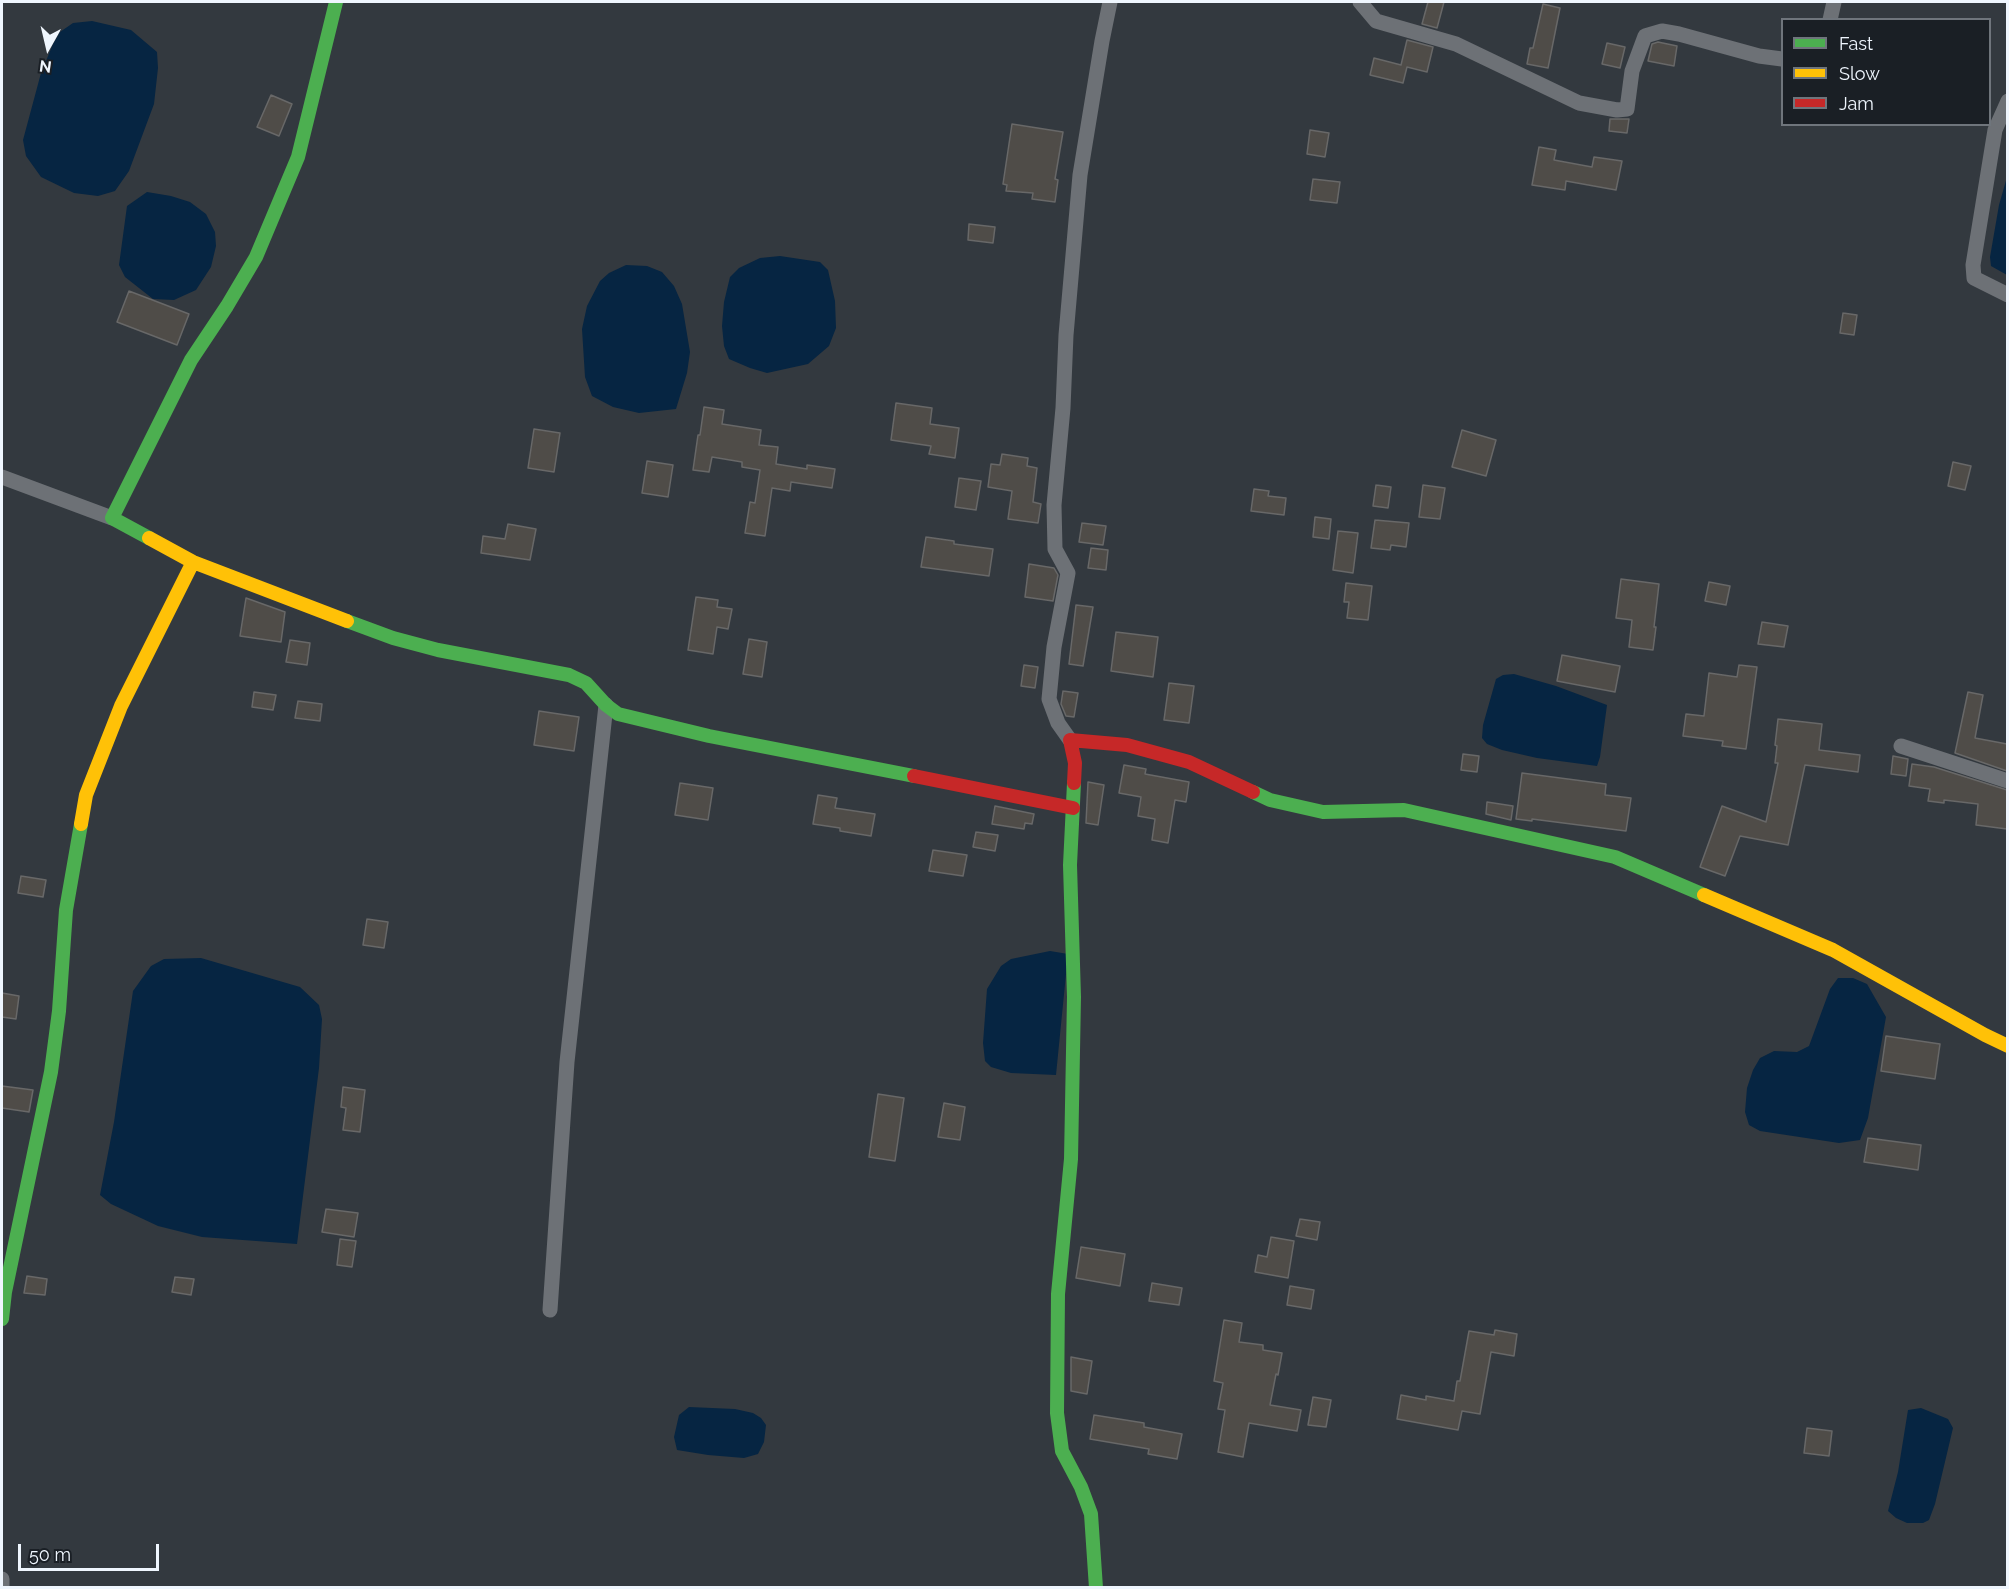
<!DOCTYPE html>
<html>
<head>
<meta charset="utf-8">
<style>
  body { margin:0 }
  #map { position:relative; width:2009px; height:1589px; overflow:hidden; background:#33393f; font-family:Raleway,sans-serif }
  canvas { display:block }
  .frame { position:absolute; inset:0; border:3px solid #eff6fe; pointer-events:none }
  .legend { position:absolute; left:1781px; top:18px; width:210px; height:108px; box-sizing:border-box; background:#1a1f25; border:2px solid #6f757c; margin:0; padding:8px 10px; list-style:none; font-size:18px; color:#eff6fe }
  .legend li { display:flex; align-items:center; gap:12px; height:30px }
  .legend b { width:30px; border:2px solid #6f757c }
  .north { position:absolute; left:18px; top:18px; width:60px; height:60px; -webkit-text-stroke:4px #1a1f25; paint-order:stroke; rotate:188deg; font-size:16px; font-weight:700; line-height:24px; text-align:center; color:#eff6fe }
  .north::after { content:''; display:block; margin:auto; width:21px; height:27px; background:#eff6fe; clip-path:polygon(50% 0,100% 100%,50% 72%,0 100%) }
  .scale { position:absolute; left:18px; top:1544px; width:141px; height:27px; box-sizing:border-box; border:3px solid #eff6fe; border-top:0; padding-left:8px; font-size:18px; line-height:21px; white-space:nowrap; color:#eff6fe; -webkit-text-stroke:4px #1a1f25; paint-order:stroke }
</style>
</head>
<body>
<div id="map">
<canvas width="2009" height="1589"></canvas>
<div class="frame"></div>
<ul class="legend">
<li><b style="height:8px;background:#4caf50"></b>Fast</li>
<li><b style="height:8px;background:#ffc107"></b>Slow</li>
<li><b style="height:8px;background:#c62828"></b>Jam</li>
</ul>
<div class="north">N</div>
<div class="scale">50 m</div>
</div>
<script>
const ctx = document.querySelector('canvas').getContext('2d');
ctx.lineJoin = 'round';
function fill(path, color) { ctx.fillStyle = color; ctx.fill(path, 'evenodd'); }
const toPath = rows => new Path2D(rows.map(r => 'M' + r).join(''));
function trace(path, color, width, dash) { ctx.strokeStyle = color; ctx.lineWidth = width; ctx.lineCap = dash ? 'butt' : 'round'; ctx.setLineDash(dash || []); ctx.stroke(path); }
const water = toPath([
  [92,21,131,30,157,52,158,68,154,104,129,171,115,191,98,196,74,193,41,177,26,156,23,140,41,73,53,44,60,32,73,23],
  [2007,177,2008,275,2007,275,1991,266,1990,257,1999,205],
  [147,192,171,196,190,202,206,214,215,232,216,246,211,267,196,290,174,300,153,299,125,277,119,265,127,206],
  [780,256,820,262,828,270,835,301,836,328,829,346,808,364,767,373,750,368,729,359,724,346,722,326,724,302,730,277,739,268,760,258],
  [626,265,647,266,662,272,674,286,682,304,690,352,687,373,676,409,639,413,613,407,592,396,585,377,582,329,587,306,600,281,609,273],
  [1514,674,1556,686,1607,705,1600,757,1597,766,1537,758,1502,750,1487,744,1482,738,1483,725,1496,679,1503,675],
  [1050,951,1068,954,1056,1075,1011,1073,991,1067,985,1061,983,1043,987,989,1001,966,1011,959],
  [201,958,300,987,319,1005,322,1019,319,1068,297,1244,202,1237,158,1226,111,1204,100,1195,114,1122,133,991,151,966,164,959],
  [1838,978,1853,978,1867,984,1886,1017,1868,1118,1860,1140,1839,1143,1760,1131,1749,1125,1745,1112,1747,1088,1753,1070,1760,1058,1774,1051,1797,1052,1809,1046,1830,989],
  [689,1407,735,1409,753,1413,761,1418,766,1425,764,1442,758,1454,744,1458,708,1455,677,1450,674,1437,679,1415],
  [1921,1408,1948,1419,1953,1428,1935,1504,1929,1520,1923,1523,1907,1523,1896,1518,1888,1511,1898,1472,1908,1410]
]);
const building = toPath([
  [1428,2,1444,2,1437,28,1422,24,1428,2],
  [1543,4,1560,8,1548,68,1527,64,1530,48,1533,48,1543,4],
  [1407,40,1433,47,1427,72,1407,67,1403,83,1370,75,1374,58,1401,65,1407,40],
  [1658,42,1677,46,1674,66,1648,61,1652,44,1658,42],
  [1607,43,1625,47,1620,68,1602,64,1607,43],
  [271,95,292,104,279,136,257,127,271,95],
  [1610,119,1629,119,1627,133,1609,131,1610,119],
  [1012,124,1063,132,1055,179,1058,180,1055,202,1032,199,1033,193,1006,191,1007,185,1003,184,1012,124],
  [1310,130,1329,133,1325,157,1307,154,1310,130],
  [1539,147,1556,150,1554,160,1592,167,1594,157,1622,161,1616,190,1566,181,1565,190,1532,185,1539,147],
  [1313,179,1340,182,1337,203,1310,200,1313,179],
  [969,224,995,227,993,243,968,240,969,224],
  [129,291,189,314,177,345,117,322,129,291],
  [1843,313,1857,315,1854,335,1840,333,1843,313],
  [896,403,932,408,930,424,959,428,955,458,929,454,931,446,891,440,896,403],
  [704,407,724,410,722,424,761,430,759,445,778,447,776,464,807,469,807,465,835,469,832,488,791,482,790,491,772,488,765,536,745,533,750,502,755,503,760,470,742,467,742,462,712,457,709,472,693,470,698,435,700,435,704,407],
  [534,429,560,433,554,472,528,468,534,429],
  [1462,430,1496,440,1486,476,1452,467,1462,430],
  [1002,454,1028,458,1027,466,1037,468,1033,502,1041,504,1038,523,1008,519,1012,491,988,487,991,464,1000,465,1002,454],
  [647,461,673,465,668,497,642,493,647,461],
  [1953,462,1971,466,1965,490,1948,486,1953,462],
  [959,478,981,481,976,510,955,507,959,478],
  [1376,485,1391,487,1388,508,1373,506,1376,485],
  [1423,485,1445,488,1440,519,1419,517,1423,485],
  [1254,489,1269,491,1268,496,1286,498,1284,515,1251,511,1254,489],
  [1315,517,1331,519,1329,539,1313,537,1315,517],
  [1375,520,1409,523,1406,547,1391,545,1390,550,1371,548,1375,520],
  [1082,523,1106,526,1103,545,1079,542,1082,523],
  [508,524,536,529,530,560,481,553,483,536,505,539,508,524],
  [1338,531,1358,533,1353,573,1333,570,1338,531],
  [926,537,954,541,954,544,993,549,989,576,921,567,926,537],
  [1091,548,1108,550,1106,570,1088,568,1091,548],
  [1029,564,1054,568,1058,575,1053,601,1025,597,1029,564],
  [1621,579,1659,584,1654,627,1656,627,1653,650,1629,647,1632,620,1616,618,1621,579],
  [1709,582,1730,586,1726,605,1705,601,1709,582],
  [1346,583,1372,586,1368,620,1347,618,1349,602,1344,602,1346,583],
  [696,597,718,600,717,607,732,609,728,629,717,627,713,654,688,650,696,597],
  [246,598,285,612,281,642,240,636,246,598],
  [1076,605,1093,607,1083,666,1069,664,1076,605],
  [1762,622,1788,626,1784,647,1758,644,1762,622],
  [1116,632,1158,637,1153,677,1111,671,1116,632],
  [749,639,767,642,762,677,743,674,749,639],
  [290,640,310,643,307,665,286,662,290,640],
  [1562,655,1620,666,1615,692,1557,681,1562,655],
  [1024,665,1038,667,1035,688,1021,686,1024,665],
  [1739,665,1757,667,1746,749,1722,746,1723,741,1683,736,1686,714,1704,716,1709,673,1737,677,1739,665],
  [1169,683,1194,686,1189,723,1164,720,1169,683],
  [1063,691,1078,693,1074,717,1066,716,1061,704,1063,691],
  [254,692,276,695,273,710,252,707,254,692],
  [1968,692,1983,695,1975,738,2007,744,2007,771,1955,753,1968,692],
  [298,701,322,704,320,721,295,718,298,701],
  [539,711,579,717,574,751,534,745,539,711],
  [1778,719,1822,724,1819,750,1860,755,1858,772,1805,765,1788,845,1740,836,1725,876,1700,867,1722,806,1766,822,1778,763,1775,763,1777,746,1775,745,1778,719],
  [1463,754,1479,756,1477,772,1461,770,1463,754],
  [1893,756,1908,759,1906,776,1891,774,1893,756],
  [1912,764,1934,767,2007,790,2007,829,1976,825,1978,804,1944,800,1944,803,1928,801,1930,789,1909,786,1912,764],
  [1124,765,1146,769,1145,774,1189,782,1186,802,1175,800,1168,843,1152,840,1155,819,1138,816,1141,797,1119,793,1124,765],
  [1522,773,1606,784,1605,795,1631,798,1626,831,1532,819,1532,821,1516,819,1522,773],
  [1088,782,1104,785,1098,825,1086,823,1088,782],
  [680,783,713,788,708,820,675,815,680,783],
  [818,795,837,798,835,808,875,814,871,836,840,831,840,828,813,824,818,795],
  [1487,802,1513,806,1511,820,1486,814,1487,802],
  [995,806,1034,814,1032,824,1025,823,1024,829,992,824,995,806],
  [976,832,998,835,995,851,973,847,976,832],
  [933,850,967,855,963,876,929,871,933,850],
  [21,876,46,880,43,897,18,893,21,876],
  [367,919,388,922,384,948,363,945,367,919],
  [2,993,19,996,16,1019,2,1017,2,993],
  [1886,1036,1940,1044,1935,1079,1881,1071,1886,1036],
  [2,1086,33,1090,29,1112,2,1108,2,1086],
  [343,1087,365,1090,360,1132,343,1130,346,1108,341,1107,343,1087],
  [878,1094,904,1098,895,1161,869,1157,878,1094],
  [944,1103,965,1107,960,1140,938,1137,944,1103],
  [1868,1138,1921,1145,1918,1170,1864,1162,1868,1138],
  [326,1209,358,1213,354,1237,322,1232,326,1209],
  [1300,1219,1320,1222,1317,1240,1296,1236,1300,1219],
  [1271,1237,1294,1241,1288,1278,1255,1272,1258,1255,1267,1257,1271,1237],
  [340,1239,356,1241,352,1267,337,1265,340,1239],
  [1081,1247,1125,1254,1120,1286,1076,1278,1081,1247],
  [27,1276,47,1279,45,1295,24,1293,27,1276],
  [175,1277,194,1279,191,1295,172,1292,175,1277],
  [1152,1283,1182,1288,1179,1305,1149,1301,1152,1283],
  [1290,1286,1314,1290,1311,1309,1287,1305,1290,1286],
  [1224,1320,1242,1323,1239,1342,1263,1345,1263,1350,1282,1353,1278,1375,1276,1374,1270,1405,1301,1410,1297,1431,1249,1423,1243,1457,1218,1452,1225,1410,1218,1409,1223,1383,1214,1381,1224,1320],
  [1495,1330,1517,1334,1514,1356,1491,1352,1480,1414,1462,1411,1458,1430,1397,1419,1401,1395,1426,1400,1426,1396,1454,1401,1457,1381,1460,1381,1469,1331,1494,1335,1495,1330],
  [1071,1357,1092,1361,1087,1394,1071,1391,1071,1357],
  [1313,1397,1331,1400,1326,1427,1308,1425,1313,1397],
  [1094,1415,1144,1423,1144,1427,1182,1434,1177,1459,1148,1454,1149,1449,1090,1439,1094,1415],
  [1807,1428,1832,1431,1829,1456,1804,1453,1807,1428]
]);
const street = toPath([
  [1360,2,1376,21,1456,44,1579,103,1617,110,1627,109,1632,71,1645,36,1662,31,1679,34,1759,56,1782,59],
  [1830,20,1834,2],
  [2008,101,1995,130,1973,265,1974,278,2008,295],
  [2,477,112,518],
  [1070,740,1058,723,1049,699,1054,647,1068,573,1055,549,1054,505,1063,408,1066,335,1080,175,1102,41,1110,2],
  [1901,746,2008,781],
  [550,1310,567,1062,606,705],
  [2,1579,2,1588]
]);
const fast = toPath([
  [149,538,112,518,191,360,227,306,256,257,298,157,336,2],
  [347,621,393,638,438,650,569,675,586,683,606,705,618,714,709,736,914,776],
  [1074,783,1070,865,1074,997,1071,1159,1058,1294,1057,1413,1062,1451,1081,1487,1091,1514,1096,1588],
  [1253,792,1270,800,1323,812,1404,810,1615,857,1704,895],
  [2,1319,5,1292,51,1072,59,1011,66,910,81,824]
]);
const slow = toPath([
  [149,538,193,562,347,621],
  [81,824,86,795,121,706,193,562],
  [1704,895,1833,950,1985,1035,2008,1046]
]);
const jam = toPath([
  [914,776,1073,808],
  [1074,783,1075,763,1070,740,1127,745,1189,762,1253,792]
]);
fill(water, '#062542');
fill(building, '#4f4c48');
trace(building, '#686868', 1.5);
trace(street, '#6d7176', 15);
trace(fast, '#4caf50', 14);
trace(slow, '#ffc107', 14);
trace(jam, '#c62828', 14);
</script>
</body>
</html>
